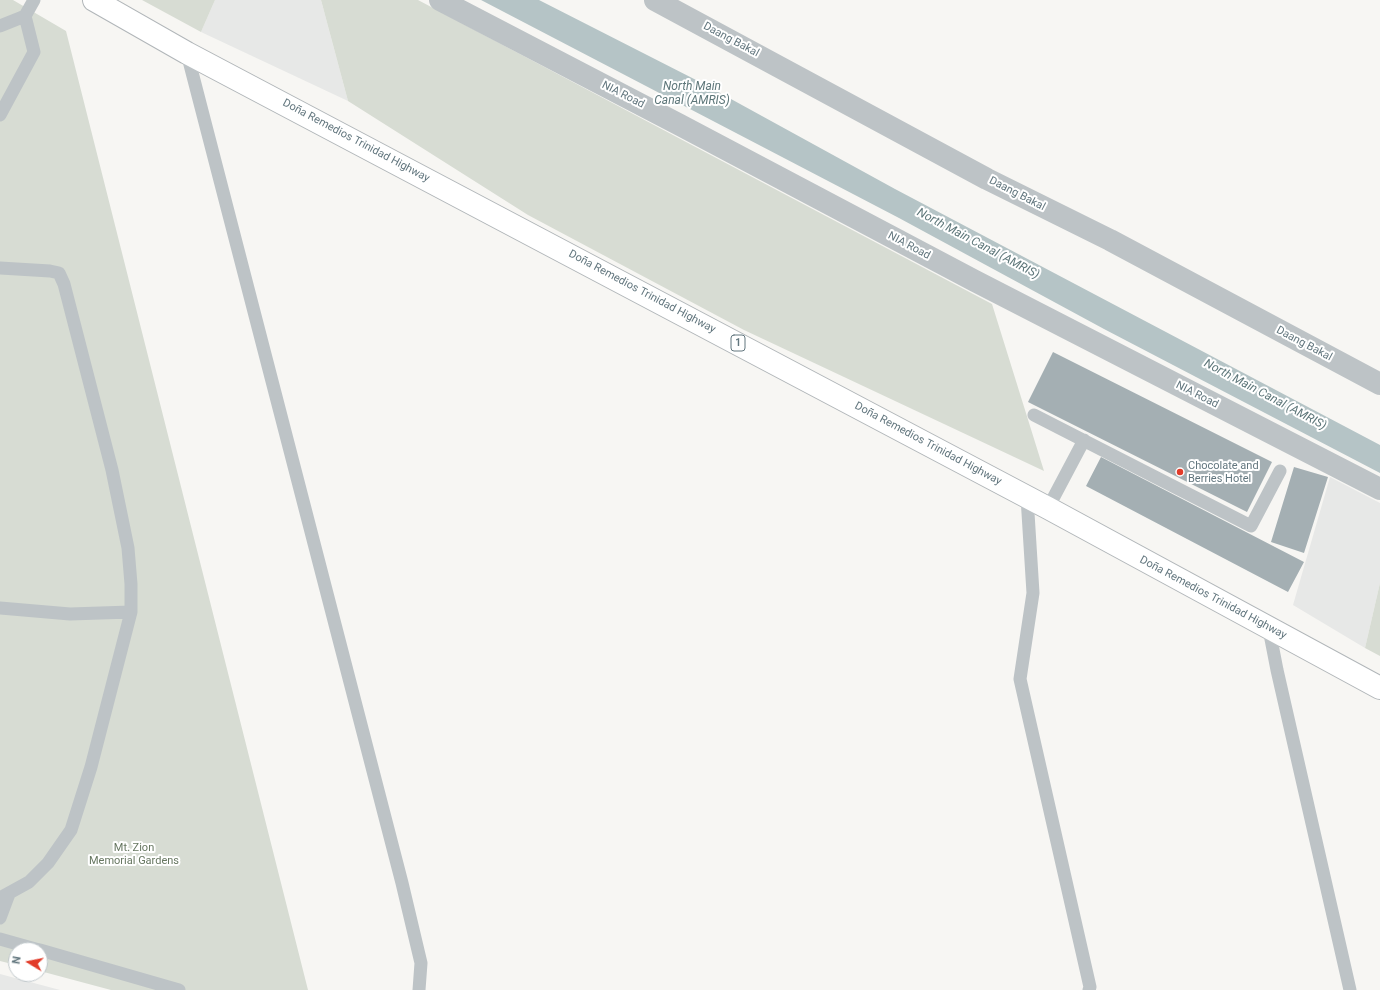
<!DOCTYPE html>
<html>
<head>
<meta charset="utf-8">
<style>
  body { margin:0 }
  #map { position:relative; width:1380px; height:990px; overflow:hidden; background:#f7f6f3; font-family:Roboto,sans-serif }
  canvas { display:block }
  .north { position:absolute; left:8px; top:942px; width:40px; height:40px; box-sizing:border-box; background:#fff; border:1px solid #c0c8cb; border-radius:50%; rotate:280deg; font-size:11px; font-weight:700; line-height:16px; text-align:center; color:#62767e }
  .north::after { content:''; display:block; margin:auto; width:14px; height:18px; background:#e23b29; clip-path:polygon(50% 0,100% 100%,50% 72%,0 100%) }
</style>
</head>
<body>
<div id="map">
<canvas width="1380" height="990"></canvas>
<div class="north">N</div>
</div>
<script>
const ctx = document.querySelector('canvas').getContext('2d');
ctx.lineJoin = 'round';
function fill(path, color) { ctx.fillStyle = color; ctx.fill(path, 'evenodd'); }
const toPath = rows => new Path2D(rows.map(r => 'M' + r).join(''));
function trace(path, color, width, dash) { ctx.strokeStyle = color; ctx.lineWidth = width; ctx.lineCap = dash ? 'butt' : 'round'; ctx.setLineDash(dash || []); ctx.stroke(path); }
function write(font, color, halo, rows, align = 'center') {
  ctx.font = font + ' Roboto,sans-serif'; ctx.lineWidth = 4; ctx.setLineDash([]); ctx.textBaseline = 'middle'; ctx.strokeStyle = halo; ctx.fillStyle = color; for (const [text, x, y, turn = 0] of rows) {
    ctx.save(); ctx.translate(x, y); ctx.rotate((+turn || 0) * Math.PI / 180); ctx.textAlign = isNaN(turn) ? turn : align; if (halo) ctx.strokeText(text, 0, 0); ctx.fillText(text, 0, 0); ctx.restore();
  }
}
const built = toPath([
  [215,0,321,0,348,101,201,32],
  [1330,477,1380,503,1380,583,1365,648,1293,605],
  [0,974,60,990,0,990]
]);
const green = toPath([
  [0,0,13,0,66,31,308,990,111,990,40,971,40,950,16,950,16,965,0,961],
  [142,0,215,0,201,32],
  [321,0,418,0,992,304,1044,471,744,330,528,215,348,101],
  [1380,583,1380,656,1365,648]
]);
const water = toPath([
  [481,0,539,0,700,82,895,189,1380,445,1380,473,1104,329,899,218]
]);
const building = toPath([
  [1053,352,1272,462,1247,512,1028,402],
  [1101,457,1304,562,1288,592,1086,486],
  [1294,467,1328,477,1304,553,1271,542]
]);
const service = toPath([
  [0,26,25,16],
  [187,53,402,883,421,963,419,990],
  [0,115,34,52,25,16,34,0],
  [0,268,50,271,59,273,64,284,112,470,128,548,131,584,131,612,91,767,71,830,48,863,29,882,0,898],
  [1034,415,1251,526,1280,471],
  [1027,497,1033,593,1020,679,1090,987,1089,990],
  [1048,508,1084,440],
  [0,608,70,614,131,612],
  [1269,629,1277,670,1350,990],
  [0,918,9,894],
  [0,939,39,950],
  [40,950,179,990]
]);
const minor = toPath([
  [440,0,680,125,975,281,1380,489],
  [655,0,987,179,1110,240,1380,384]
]);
const trunk = toPath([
  [94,0,187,53,1048,508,1380,688]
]);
const markers = [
  [1180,472,4,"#e23b29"]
];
const shields = [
  [738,343,14]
];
const shieldNames = [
  ["1",738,343]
];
const streetNames = [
  ["Daang Bakal",731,40,28],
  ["NIA Road",623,95,27],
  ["Doña Remedios Trinidad Highway",356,141,28],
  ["Daang Bakal",1017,194,27],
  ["NIA Road",909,246,28],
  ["Doña Remedios Trinidad Highway",642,292,28],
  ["Daang Bakal",1304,344,28],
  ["NIA Road",1197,395,27],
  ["Doña Remedios Trinidad Highway",928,444,28],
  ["Doña Remedios Trinidad Highway",1213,598,28]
];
const poiNames = [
  ["Chocolate and",1188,466],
  ["Berries Hotel",1188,479]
];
const parkNames = [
  ["Mt. Zion",134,848],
  ["Memorial Gardens",134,861]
];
const waterNames = [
  ["North Main",692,87],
  ["Canal (AMRIS)",692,101],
  ["North Main Canal (AMRIS)",978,244,28],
  ["North Main Canal (AMRIS)",1265,395,28]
];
fill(built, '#e7e8e7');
fill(green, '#d7dcd3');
fill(water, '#b5c4c6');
fill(building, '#a4afb3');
trace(trunk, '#b1b6b9', 24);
trace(service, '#bdc3c6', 13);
trace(minor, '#bdc3c6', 22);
trace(trunk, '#fff', 22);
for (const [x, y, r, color] of markers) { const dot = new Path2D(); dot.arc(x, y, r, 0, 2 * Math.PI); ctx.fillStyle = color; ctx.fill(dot); trace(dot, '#fff', 1.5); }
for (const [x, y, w] of shields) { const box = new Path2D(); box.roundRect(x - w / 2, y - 8, w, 16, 3); ctx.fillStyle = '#fff'; ctx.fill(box); trace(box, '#62767e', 1); }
write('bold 10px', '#62767e', null, shieldNames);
write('11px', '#62767e', '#fff', streetNames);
write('11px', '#62767e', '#fff', poiNames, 'left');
write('11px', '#677761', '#fff', parkNames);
write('italic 12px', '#5d7679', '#fff', waterNames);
</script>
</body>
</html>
